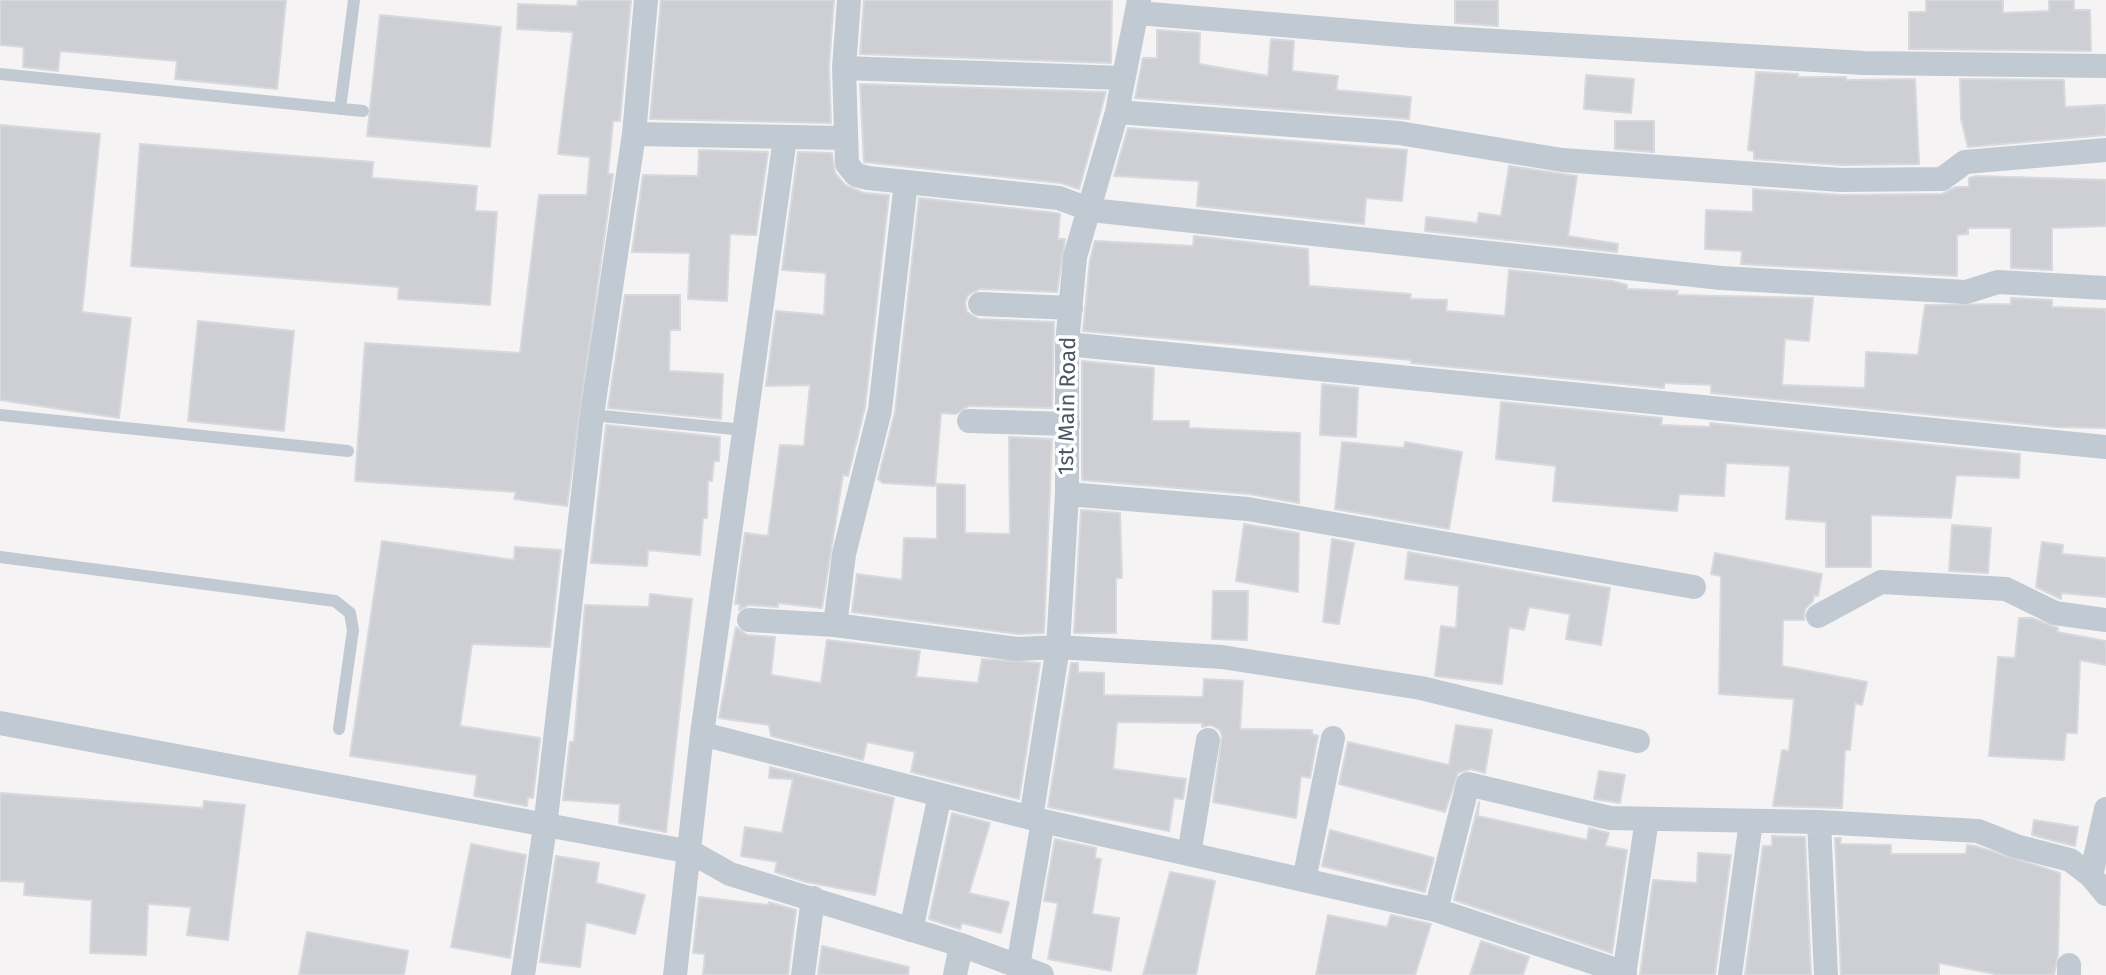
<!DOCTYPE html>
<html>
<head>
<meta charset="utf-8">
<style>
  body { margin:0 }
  canvas { display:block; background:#f5f3f3 }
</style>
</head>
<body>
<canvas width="2106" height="975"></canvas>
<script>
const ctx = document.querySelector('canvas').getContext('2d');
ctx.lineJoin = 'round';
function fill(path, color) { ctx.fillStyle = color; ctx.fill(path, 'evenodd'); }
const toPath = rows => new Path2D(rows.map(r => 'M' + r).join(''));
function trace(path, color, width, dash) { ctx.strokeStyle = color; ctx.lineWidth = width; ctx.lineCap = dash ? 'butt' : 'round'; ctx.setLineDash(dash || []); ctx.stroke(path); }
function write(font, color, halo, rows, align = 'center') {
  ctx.font = font + ' "Fira Sans",sans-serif'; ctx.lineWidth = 7; ctx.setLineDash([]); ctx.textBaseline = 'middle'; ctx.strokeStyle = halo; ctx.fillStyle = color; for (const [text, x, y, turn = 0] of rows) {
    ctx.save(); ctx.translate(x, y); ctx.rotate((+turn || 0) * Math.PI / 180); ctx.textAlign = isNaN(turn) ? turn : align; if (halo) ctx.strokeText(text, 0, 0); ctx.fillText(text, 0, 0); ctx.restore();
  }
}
const building = toPath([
  [0,0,286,0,277,89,175,79,177,61,60,51,58,71,23,67,24,47,0,45,0,0],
  [578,0,631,0,620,121,613,121,608,174,613,174,567,506,514,499,516,492,355,481,365,343,520,353,539,195,587,195,590,157,558,154,573,32,517,29,518,4,577,6,578,0],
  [661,0,834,0,829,67,831,123,650,119,661,0],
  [864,0,1112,0,1111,63,860,54,864,0],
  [1455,0,1498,0,1498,26,1455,23,1455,0],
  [1926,0,2003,0,2003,13,2049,11,2049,0,2074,0,2074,10,2090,10,2091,51,1909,49,1909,12,1926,12,1926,0],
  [380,15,501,27,490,147,367,136,380,15],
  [1157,30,1200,33,1199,64,1268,76,1271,39,1294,41,1292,71,1338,76,1336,90,1411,97,1409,119,1135,98,1143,58,1157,58,1157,30],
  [1756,72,1798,74,1798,77,1846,77,1846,80,1915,79,1919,164,1841,165,1754,159,1754,151,1748,150,1756,72],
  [1586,75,1634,79,1631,113,1584,109,1586,75],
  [1960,79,2064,80,2065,107,2106,105,2106,135,1968,147,1961,119,1960,79],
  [860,84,1106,92,1079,189,1061,183,864,162,860,84],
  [1615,121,1654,121,1654,152,1615,149,1615,121],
  [0,125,100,134,82,312,131,318,119,418,0,400,0,125],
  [1128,128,1407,150,1402,201,1366,198,1364,224,1197,206,1199,181,1114,176,1128,128],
  [140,144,373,162,372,178,477,186,475,211,497,212,490,305,398,299,399,287,131,266,140,144],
  [699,150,768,152,756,235,730,234,727,301,688,299,690,253,632,252,643,175,698,176,699,150],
  [798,152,832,153,835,173,845,185,864,193,889,195,865,407,848,476,843,475,822,608,778,603,778,607,749,605,739,610,740,604,735,604,745,533,768,536,780,445,804,446,810,385,766,386,776,311,824,315,826,273,782,270,798,152],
  [1509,166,1577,176,1568,236,1618,244,1617,252,1425,231,1426,217,1477,223,1479,213,1501,216,1509,166],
  [1977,176,2106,180,2106,226,2052,228,2052,270,2011,268,2011,228,1968,228,1968,234,1957,235,1957,276,1741,264,1742,251,1705,249,1706,210,1753,212,1753,189,1841,195,1942,194,1956,187,1969,187,1969,178,1977,176],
  [919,198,1056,213,1060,214,1058,239,1065,239,1057,292,980,289,968,295,965,303,967,312,979,319,1054,322,1052,408,969,406,956,414,941,413,935,486,883,483,878,479,895,412,919,198],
  [1194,236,1308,249,1309,286,1411,294,1410,299,1447,300,1446,311,1505,316,1509,270,1612,281,1627,285,1627,289,1678,291,1677,295,1813,298,1809,341,1785,339,1782,385,1865,388,1866,352,1918,355,1925,305,2011,304,2011,298,2052,300,2052,307,2106,309,2106,428,2057,427,1711,393,1711,385,1664,383,1664,388,1411,363,1411,360,1083,331,1090,260,1095,241,1193,246,1194,236],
  [625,295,680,295,680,330,670,330,669,371,723,374,721,419,608,408,625,295],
  [198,321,294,331,284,431,188,421,198,321],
  [1082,361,1154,368,1152,421,1189,421,1189,428,1300,433,1299,503,1249,494,1082,480,1082,361],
  [1322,384,1358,388,1356,437,1320,435,1322,384],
  [1501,402,1662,418,1661,425,1710,427,1710,423,2020,454,2019,478,1956,475,1951,518,1871,515,1871,567,1826,567,1826,522,1786,519,1790,466,1726,463,1724,496,1679,494,1677,511,1553,501,1556,466,1496,459,1501,402],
  [606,425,720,437,719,461,714,461,712,481,708,481,707,518,703,518,700,555,648,550,647,566,591,563,606,425],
  [1009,437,1052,439,1044,633,1018,634,852,612,857,574,902,580,904,538,937,539,937,484,965,485,965,533,1010,534,1009,437],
  [1342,442,1404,448,1405,442,1462,452,1449,529,1335,509,1342,442],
  [1081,510,1120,513,1122,578,1116,578,1116,633,1074,633,1081,510],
  [1244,524,1299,533,1298,592,1236,581,1244,524],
  [1952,525,1991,528,1988,573,1949,571,1952,525],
  [1332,539,1354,543,1339,624,1323,622,1332,539],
  [382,541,514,560,515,547,561,550,550,647,472,644,460,726,540,738,533,798,528,797,527,806,474,796,477,775,350,756,382,541],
  [2042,542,2063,545,2062,554,2106,558,2106,597,2061,593,2061,599,2036,587,2042,542],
  [1408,552,1610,588,1601,645,1566,639,1570,614,1529,607,1524,630,1509,627,1502,684,1435,676,1441,626,1456,628,1459,586,1405,579,1408,552],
  [1715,553,1822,574,1818,596,1814,595,1813,601,1805,609,1804,620,1783,620,1782,666,1867,682,1862,705,1855,703,1850,750,1845,750,1842,808,1773,806,1782,750,1789,751,1794,699,1719,694,1721,576,1711,574,1715,553],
  [1213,591,1248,591,1247,640,1212,639,1213,591],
  [650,594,692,599,666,832,619,823,620,804,563,800,570,742,574,742,585,605,649,607,650,594],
  [2019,618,2032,618,2058,628,2057,632,2106,641,2106,665,2080,660,2077,733,2066,733,2064,760,1989,756,1998,657,2015,658,2019,618],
  [736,627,747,635,775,637,771,675,821,683,827,640,920,651,916,677,978,683,982,659,1040,663,1019,799,911,772,915,752,867,742,863,760,771,736,769,725,719,718,736,627],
  [1071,663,1078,663,1078,672,1104,673,1104,695,1203,697,1204,679,1243,681,1240,729,1312,730,1312,734,1318,736,1310,778,1301,776,1296,818,1213,802,1222,736,1220,730,1211,725,1202,727,1202,723,1117,722,1113,769,1186,779,1183,799,1174,798,1169,831,1048,807,1071,663],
  [1456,725,1492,730,1485,773,1471,769,1458,773,1445,812,1339,784,1348,742,1449,765,1456,725],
  [770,767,894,798,875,895,806,882,775,872,777,862,741,856,745,827,782,833,793,779,769,778,770,767],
  [1599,771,1625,775,1620,803,1594,799,1599,771],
  [0,793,203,808,204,801,245,805,228,940,187,935,191,907,148,904,146,955,90,953,92,900,24,895,25,882,0,881,0,793],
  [1479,802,1478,816,1587,840,1589,828,1609,833,1605,846,1627,850,1612,953,1454,900,1479,802],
  [952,813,990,823,969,893,1009,902,1001,933,962,923,960,929,929,919,952,813],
  [2034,820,2078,827,2075,846,2032,835,2034,820],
  [1330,830,1434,858,1425,892,1322,866,1330,830],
  [1772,836,1805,837,1811,975,1745,975,1763,846,1772,846,1772,836],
  [1835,838,1841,838,1840,844,1891,845,1891,854,1966,854,1967,845,1975,846,2060,873,2058,955,2054,975,2000,975,1939,963,1939,975,1841,975,1835,838],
  [1055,839,1096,848,1095,858,1101,859,1092,914,1119,918,1111,971,1048,959,1058,903,1044,901,1055,839],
  [471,844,526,855,510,958,451,947,471,844],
  [1698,853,1731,855,1715,975,1640,975,1653,880,1697,883,1698,853],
  [556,856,599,863,596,883,645,895,635,934,586,922,580,967,540,962,556,856],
  [1170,872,1215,881,1196,975,1143,975,1170,872],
  [699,897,768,905,769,902,796,910,788,975,703,975,705,954,693,953,699,897],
  [1328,915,1387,927,1391,915,1431,924,1415,975,1316,975,1328,915],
  [307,932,408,951,404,975,299,975,307,932],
  [1481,941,1529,957,1523,975,1470,975,1481,941],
  [822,946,909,967,908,975,818,975,822,946]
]);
const service = toPath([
  [0,74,363,111],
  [340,109,354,0],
  [0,415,348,451],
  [592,415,744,430],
  [0,557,335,601,350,613,353,630,339,729]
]);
const minor = toPath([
  [849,0,844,68,847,164,856,175,868,178,1059,198,1091,210,1721,278,1966,292,1998,282,2106,288],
  [1138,13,1413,36,1864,63,2106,66],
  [844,68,1122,78],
  [1117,112,1399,133,1562,160,1841,180,1942,179,1965,162,2106,150],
  [634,134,845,138],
  [980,304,1071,308],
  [1067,344,2106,447],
  [969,421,1068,424],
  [1067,494,1248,509,1694,587],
  [1818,616,1881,582,2006,589,2055,613,2106,620],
  [749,620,835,625,1017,649,1058,647,1222,657,1421,688,1638,741],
  [835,625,844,554,880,410,906,182],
  [0,723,691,852,730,874,961,945,1042,975],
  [702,734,1043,821,1436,910,1625,973],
  [1031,818,1058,647,1067,494,1067,344,1075,257,1117,112,1139,0],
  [1819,822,1826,975],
  [1189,854,1208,740],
  [2091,876,2106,809],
  [1304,880,1333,738],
  [1436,910,1468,784,1610,818,1819,822,1978,831,2016,846,2070,860,2091,876,2106,894],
  [911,930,940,795],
  [1018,966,1043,821],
  [523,975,545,827,592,415,634,134,646,0],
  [675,975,702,734,785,138],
  [803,975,813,898],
  [955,975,961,946],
  [1624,975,1647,819],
  [1730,975,1751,822],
  [2069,975,2069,965]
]);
const streetNames = [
  ["1st Main Road",1068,406,-89]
];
fill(building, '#cdcfd5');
trace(building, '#d7d9de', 2);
trace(service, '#c1cad2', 12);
trace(minor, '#c1cad2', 24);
write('22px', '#4a5661', '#fff', streetNames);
</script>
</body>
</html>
